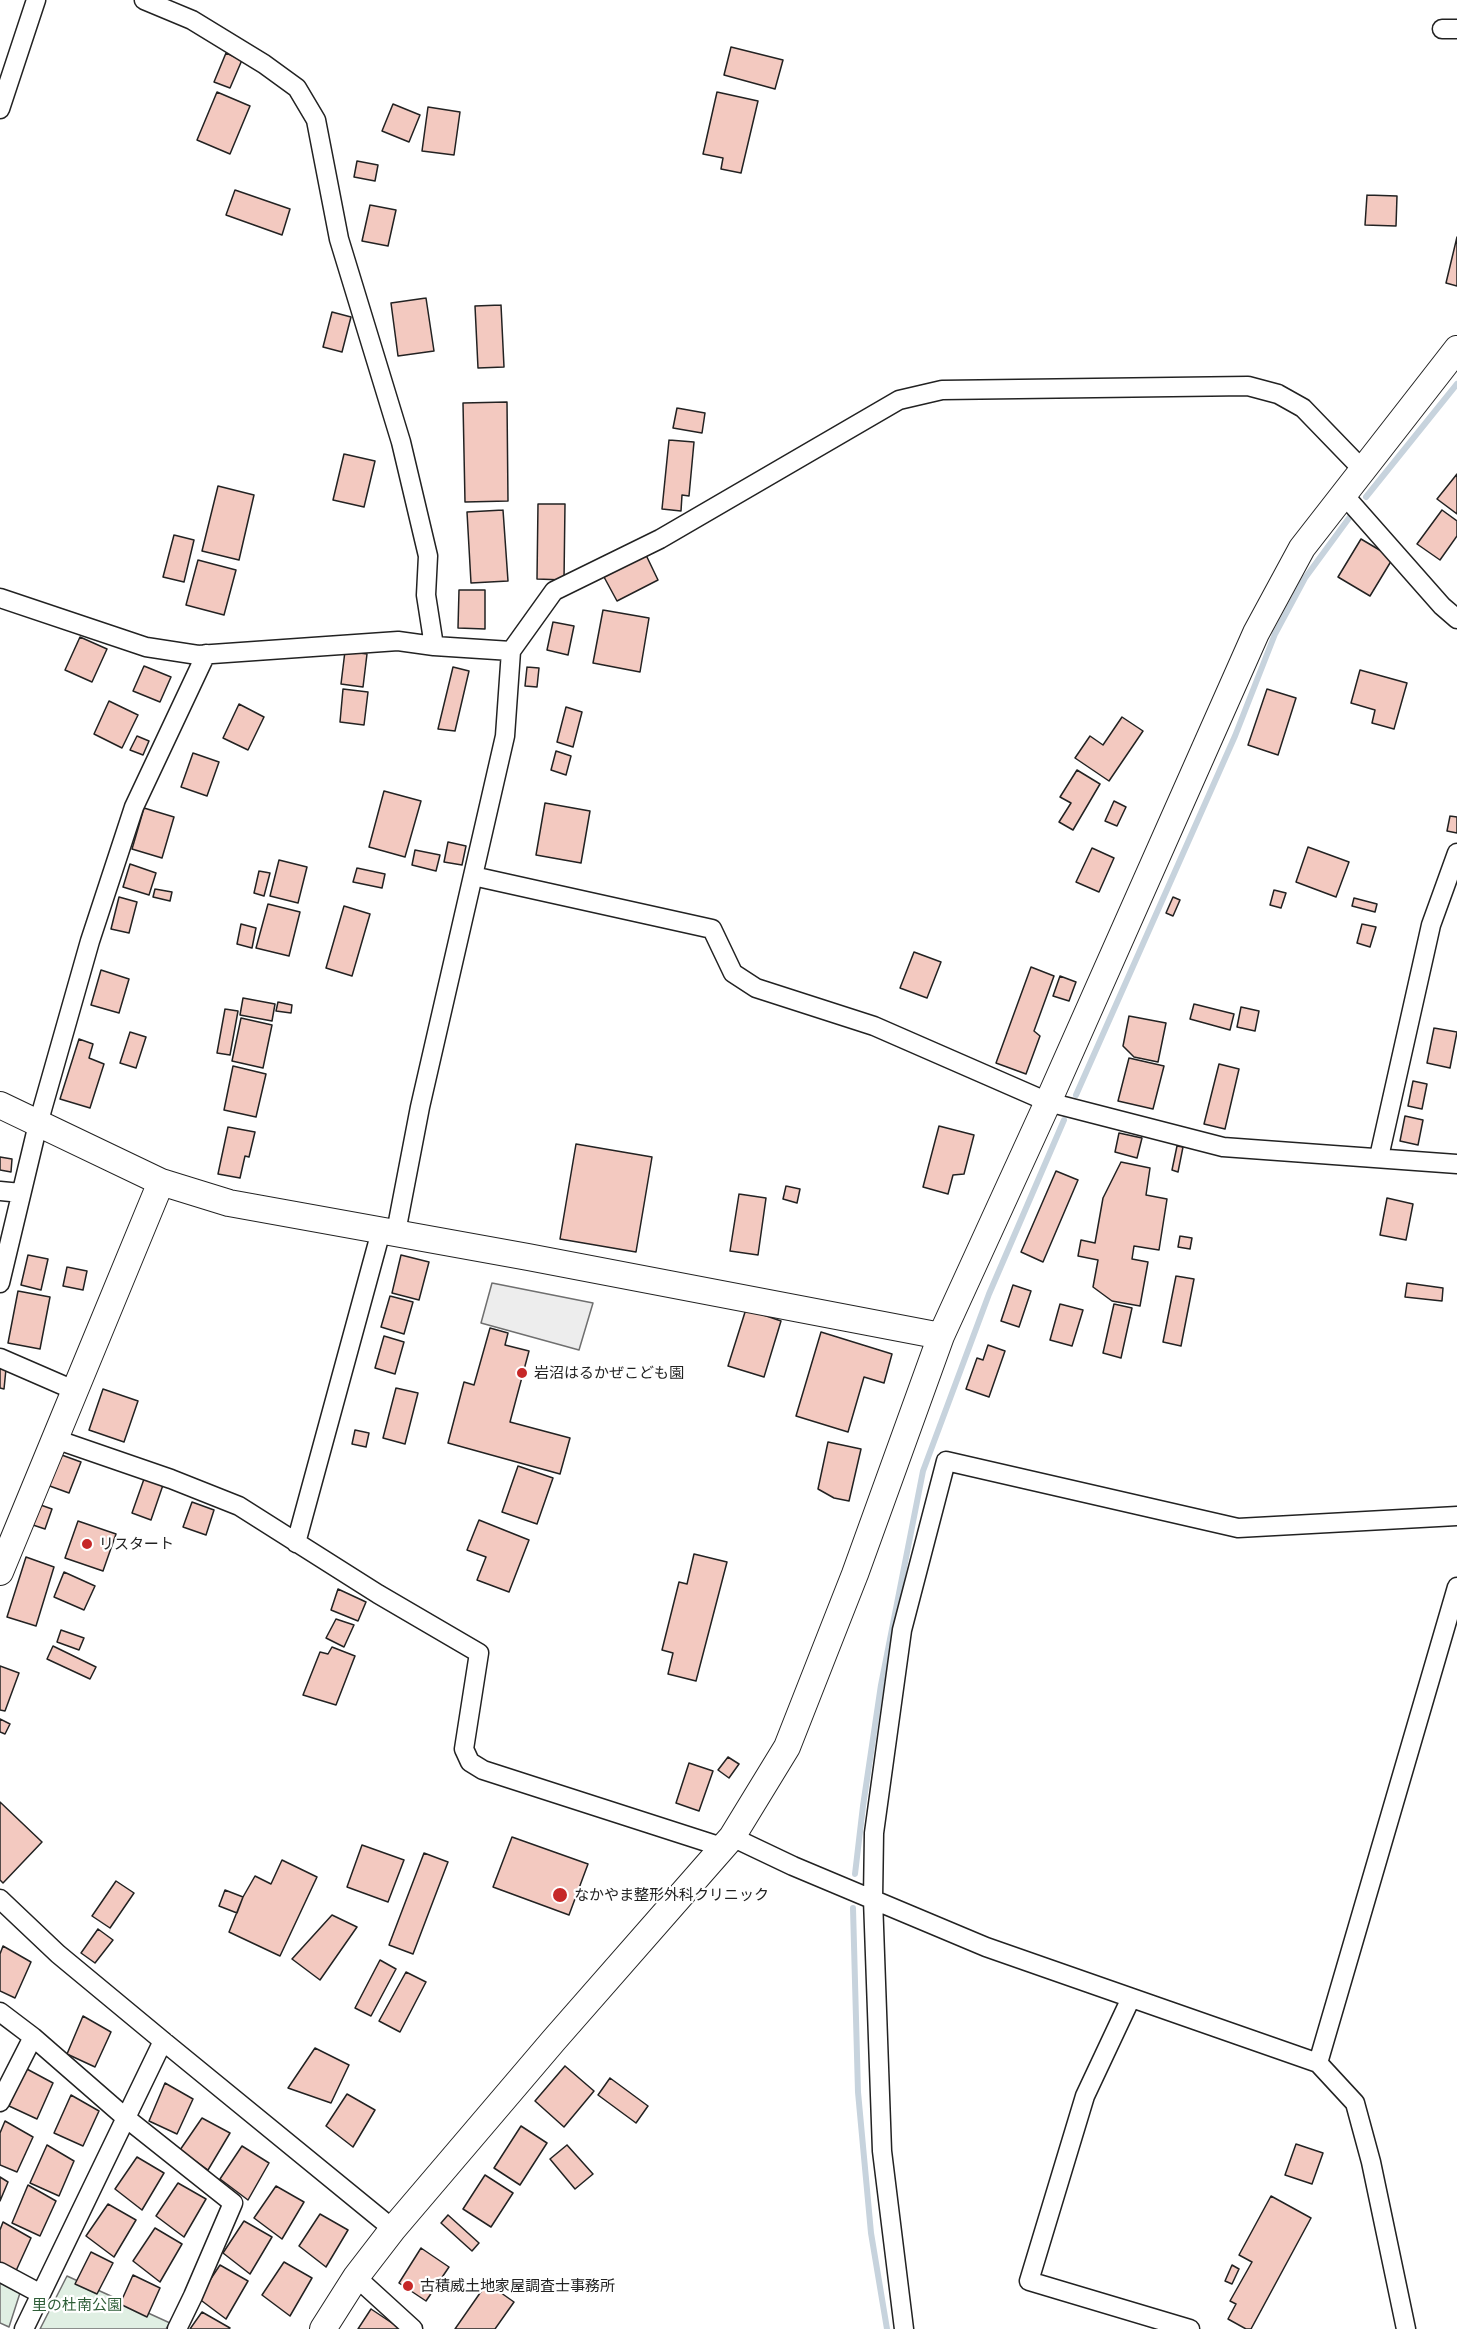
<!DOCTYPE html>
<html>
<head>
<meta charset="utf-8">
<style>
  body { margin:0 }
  canvas { display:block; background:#fff }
</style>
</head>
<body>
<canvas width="1457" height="2329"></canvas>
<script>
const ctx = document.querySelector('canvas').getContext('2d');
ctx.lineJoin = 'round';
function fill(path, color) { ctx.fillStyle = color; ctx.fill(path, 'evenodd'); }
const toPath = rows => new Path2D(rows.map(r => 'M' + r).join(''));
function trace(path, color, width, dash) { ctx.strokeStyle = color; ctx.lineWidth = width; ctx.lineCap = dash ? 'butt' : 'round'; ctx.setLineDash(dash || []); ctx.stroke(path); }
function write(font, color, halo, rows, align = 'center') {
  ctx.font = font + ' Barlow,"Noto Sans JP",sans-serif'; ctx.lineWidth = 4.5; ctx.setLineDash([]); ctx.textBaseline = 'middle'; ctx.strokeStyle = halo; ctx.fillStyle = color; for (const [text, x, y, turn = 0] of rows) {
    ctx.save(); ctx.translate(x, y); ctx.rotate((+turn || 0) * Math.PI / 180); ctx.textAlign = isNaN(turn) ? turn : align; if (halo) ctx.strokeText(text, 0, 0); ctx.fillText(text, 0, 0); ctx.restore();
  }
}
const green = toPath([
  [67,2276,170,2323,166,2329,40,2329,67,2276],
  [0,2283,20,2293,9,2327,0,2323,0,2283]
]);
const parking = toPath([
  [492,1283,593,1303,579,1350,481,1323,492,1283]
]);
const stream = toPath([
  [1366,497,1457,384],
  [1076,1095,1235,736,1275,634,1305,578,1349,518],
  [855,1874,863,1806,881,1685,923,1471,989,1294,1064,1120],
  [853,1908,858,2092,871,2233,887,2329]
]);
const building = toPath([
  [731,47,783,60,775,89,724,75,731,47],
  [226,53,242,60,230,88,214,82,226,53],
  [217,92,250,106,230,154,197,140,217,92],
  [717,92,758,101,741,173,721,169,723,158,703,154,717,92],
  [393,104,420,115,409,142,382,131,393,104],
  [428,107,460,112,454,155,422,151,428,107],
  [357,161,378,165,375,181,354,177,357,161],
  [235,190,290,209,282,235,226,215,235,190],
  [1367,195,1397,196,1396,226,1365,225,1367,195],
  [370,205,396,210,388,246,362,241,370,205],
  [1457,237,1457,286,1446,283,1457,237],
  [426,298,434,351,398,356,391,303,426,298],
  [501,305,504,367,478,368,475,306,501,305],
  [332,312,351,317,342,352,323,347,332,312],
  [507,402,508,501,465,502,463,403,507,402],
  [677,408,705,413,702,433,673,428,677,408],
  [669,440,694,442,689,496,682,495,681,511,662,509,669,440],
  [344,454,375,461,364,507,333,500,344,454],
  [1457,474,1457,514,1437,499,1457,474],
  [218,486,254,495,239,560,202,551,218,486],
  [538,504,565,504,564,580,537,579,538,504],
  [503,510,508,581,471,583,467,512,503,510],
  [1442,510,1457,521,1457,536,1440,560,1417,544,1442,510],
  [174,535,194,540,184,582,163,577,174,535],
  [1361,539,1393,558,1370,596,1338,577,1361,539],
  [646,555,658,580,617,601,604,577,646,555],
  [198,560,236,570,224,615,186,605,198,560],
  [459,590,485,590,485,629,458,628,459,590],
  [603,610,649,618,640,672,593,663,603,610],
  [553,622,574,626,568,655,547,650,553,622],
  [80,637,107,649,92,682,65,670,80,637],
  [345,651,367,654,363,687,341,684,345,651],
  [144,666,171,677,160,702,133,691,144,666],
  [453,667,469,671,455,731,438,729,453,667],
  [527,667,539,668,537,687,525,686,527,667],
  [1360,670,1407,683,1394,729,1372,723,1375,710,1351,703,1360,670],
  [343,689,368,692,364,725,340,722,343,689],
  [1267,689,1296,698,1278,755,1248,745,1267,689],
  [109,701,138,715,122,748,94,734,109,701],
  [239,704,264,717,248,750,223,738,239,704],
  [566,707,582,712,573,747,557,742,566,707],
  [1122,717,1143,731,1109,781,1075,758,1090,736,1103,745,1122,717],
  [137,736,149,741,143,755,130,750,137,736],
  [556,751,571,756,566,775,551,770,556,751],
  [193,753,219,762,207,796,181,787,193,753],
  [1077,770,1100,784,1073,830,1059,822,1071,803,1060,797,1077,770],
  [384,791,421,801,405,857,369,847,384,791],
  [1114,801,1126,807,1117,826,1105,821,1114,801],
  [545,803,590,811,581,863,536,855,545,803],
  [144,808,174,817,162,858,132,849,144,808],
  [1450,816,1457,817,1457,833,1447,831,1450,816],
  [448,842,466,846,462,865,444,862,448,842],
  [1308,847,1349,862,1336,897,1296,882,1308,847],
  [1092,848,1114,858,1099,892,1076,882,1092,848],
  [415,850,440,855,436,871,412,865,415,850],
  [279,860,307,867,298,903,270,896,279,860],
  [130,864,156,873,149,895,123,887,130,864],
  [357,868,385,874,382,888,353,882,357,868],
  [259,871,270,873,264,896,254,893,259,871],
  [155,889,172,892,170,901,153,897,155,889],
  [1274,890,1286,893,1281,908,1270,905,1274,890],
  [119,897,137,902,129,933,111,929,119,897],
  [1173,897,1180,900,1173,916,1166,913,1173,897],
  [1354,898,1377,904,1375,912,1352,906,1354,898],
  [268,904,300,912,289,956,256,948,268,904],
  [344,906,370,914,352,976,326,968,344,906],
  [241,924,256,928,252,948,237,944,241,924],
  [1362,924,1376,927,1370,947,1357,943,1362,924],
  [914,952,941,962,927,998,900,988,914,952],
  [1031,967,1054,976,1034,1031,1040,1036,1026,1074,996,1063,1031,967],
  [101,970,129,979,119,1013,91,1005,101,970],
  [1060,976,1076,982,1069,1001,1053,996,1060,976],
  [243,998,275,1004,272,1021,240,1015,243,998],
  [278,1002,292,1005,291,1013,276,1011,278,1002],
  [1194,1004,1234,1014,1230,1030,1190,1019,1194,1004],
  [1241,1007,1259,1011,1255,1031,1237,1027,1241,1007],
  [225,1009,238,1011,230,1055,217,1053,225,1009],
  [1129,1016,1166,1023,1158,1062,1134,1057,1123,1046,1129,1016],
  [241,1018,272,1025,263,1068,232,1061,241,1018],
  [1434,1028,1457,1032,1450,1068,1427,1063,1434,1028],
  [130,1032,146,1037,136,1068,120,1063,130,1032],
  [79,1039,93,1044,89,1058,104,1064,90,1108,60,1099,79,1039],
  [1129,1058,1164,1066,1153,1109,1118,1101,1129,1058],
  [1219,1064,1239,1069,1225,1129,1204,1124,1219,1064],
  [233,1066,266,1074,256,1117,224,1110,233,1066],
  [1413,1081,1427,1084,1422,1109,1408,1106,1413,1081],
  [1405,1116,1423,1120,1418,1145,1400,1141,1405,1116],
  [939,1126,974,1135,964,1174,953,1175,948,1194,923,1187,939,1126],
  [228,1127,255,1132,249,1157,245,1156,240,1178,218,1174,228,1127],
  [1119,1133,1142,1138,1137,1158,1115,1152,1119,1133],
  [576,1144,652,1157,636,1252,560,1239,576,1144],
  [1177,1146,1183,1147,1178,1172,1172,1170,1177,1146],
  [0,1157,12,1159,11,1172,0,1170,0,1157],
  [1121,1162,1150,1168,1146,1195,1167,1199,1159,1250,1134,1246,1132,1259,1148,1262,1140,1306,1112,1301,1093,1287,1098,1260,1078,1256,1081,1240,1095,1243,1103,1198,1121,1162],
  [1056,1171,1078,1180,1043,1262,1021,1252,1056,1171],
  [786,1186,800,1189,797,1203,783,1199,786,1186],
  [739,1194,766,1198,758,1255,730,1251,739,1194],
  [1387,1198,1413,1204,1406,1240,1380,1235,1387,1198],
  [1180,1236,1192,1238,1190,1249,1178,1247,1180,1236],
  [28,1255,48,1259,41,1290,21,1285,28,1255],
  [401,1255,429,1262,419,1300,392,1293,401,1255],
  [67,1267,87,1271,83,1290,63,1286,67,1267],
  [1176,1276,1194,1279,1181,1346,1163,1342,1176,1276],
  [1407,1283,1443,1288,1442,1301,1405,1297,1407,1283],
  [1013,1285,1031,1291,1019,1327,1001,1321,1013,1285],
  [18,1291,50,1297,40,1349,8,1343,18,1291],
  [390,1296,413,1302,404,1334,381,1327,390,1296],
  [1060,1304,1083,1310,1072,1346,1050,1340,1060,1304],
  [1114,1304,1132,1308,1121,1358,1103,1353,1114,1304],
  [746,1309,781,1321,764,1377,728,1366,746,1309],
  [490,1328,508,1333,505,1345,529,1351,510,1422,570,1438,560,1474,448,1443,464,1382,474,1385,490,1328],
  [821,1332,892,1354,884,1383,864,1377,848,1432,796,1416,821,1332],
  [384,1336,404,1342,395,1374,375,1368,384,1336],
  [988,1345,1005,1351,989,1397,966,1389,977,1358,983,1360,988,1345],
  [0,1369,6,1369,4,1389,0,1388,0,1369],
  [396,1388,418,1393,405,1444,383,1438,396,1388],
  [103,1389,138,1401,124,1442,89,1430,103,1389],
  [355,1430,369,1433,366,1447,352,1444,355,1430],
  [828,1442,861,1449,849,1501,834,1498,818,1489,828,1442],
  [59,1454,81,1462,69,1493,47,1485,59,1454],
  [518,1466,553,1478,537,1524,502,1512,518,1466],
  [144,1479,163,1485,151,1520,132,1513,144,1479],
  [192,1502,214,1510,206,1535,183,1527,192,1502],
  [35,1503,52,1509,45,1529,27,1523,35,1503],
  [479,1520,529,1540,509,1592,477,1580,486,1557,467,1550,479,1520],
  [78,1521,116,1534,103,1571,65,1558,78,1521],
  [694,1554,727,1562,696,1681,668,1674,673,1653,662,1650,679,1582,687,1584,694,1554],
  [26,1557,54,1567,36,1626,7,1617,26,1557],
  [64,1572,95,1586,84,1610,54,1597,64,1572],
  [338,1589,366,1602,358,1621,331,1610,338,1589],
  [336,1619,354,1625,344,1647,326,1638,336,1619],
  [61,1630,84,1638,79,1650,57,1642,61,1630],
  [53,1646,96,1667,90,1679,47,1659,53,1646],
  [332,1647,355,1656,336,1705,303,1695,320,1652,328,1654,332,1647],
  [0,1666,19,1673,5,1711,0,1710,0,1666],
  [0,1719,10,1724,5,1734,0,1732,0,1719],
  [728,1757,739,1764,729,1778,718,1770,728,1757],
  [689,1763,713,1771,699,1811,676,1803,689,1763],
  [0,1802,42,1842,3,1883,0,1880,0,1802],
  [512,1837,588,1864,569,1915,493,1887,512,1837],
  [362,1845,404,1860,388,1902,347,1887,362,1845],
  [424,1853,448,1862,413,1954,389,1945,424,1853],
  [282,1860,317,1877,280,1956,229,1932,243,1897,255,1876,271,1884,282,1860],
  [116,1881,134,1893,110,1928,92,1916,116,1881],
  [225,1890,243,1897,237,1913,219,1906,225,1890],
  [332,1915,357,1927,320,1980,292,1959,332,1915],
  [98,1929,113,1940,95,1963,81,1953,98,1929],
  [3,1946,31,1962,15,1998,0,1991,0,1954,3,1946],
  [380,1960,396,1969,371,2016,355,2008,380,1960],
  [406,1972,426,1982,400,2032,379,2021,406,1972],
  [83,2016,111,2032,95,2067,67,2054,83,2016],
  [315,2048,349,2065,331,2103,288,2088,315,2048],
  [565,2066,594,2091,564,2127,535,2101,565,2066],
  [25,2068,53,2083,37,2119,9,2106,25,2068],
  [610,2078,648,2106,636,2123,598,2095,610,2078],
  [165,2083,193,2099,177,2134,149,2121,165,2083],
  [347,2094,375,2110,353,2147,326,2126,347,2094],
  [71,2095,99,2111,83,2146,54,2133,71,2095],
  [202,2118,230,2133,208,2170,180,2150,202,2118],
  [5,2121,33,2137,17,2172,0,2165,0,2133,5,2121],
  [521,2126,547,2143,520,2185,494,2168,521,2126],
  [1296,2144,1323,2153,1312,2184,1285,2175,1296,2144],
  [47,2145,74,2161,59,2196,30,2183,47,2145],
  [567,2145,593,2174,575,2189,550,2159,567,2145],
  [242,2146,269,2163,248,2200,220,2179,242,2146],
  [137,2157,164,2173,142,2210,115,2189,137,2157],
  [485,2175,513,2193,491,2227,463,2209,485,2175],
  [0,2177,8,2182,0,2201,0,2177],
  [178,2183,206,2199,184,2237,156,2216,178,2183],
  [28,2185,56,2201,40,2236,12,2223,28,2185],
  [276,2186,304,2202,282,2239,254,2218,276,2186],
  [1271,2196,1311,2218,1251,2329,1246,2329,1228,2319,1236,2304,1230,2301,1252,2262,1239,2255,1271,2196],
  [108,2204,136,2220,114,2257,86,2236,108,2204],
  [320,2214,348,2230,326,2267,299,2246,320,2214],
  [448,2215,479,2243,472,2251,441,2223,448,2215],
  [244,2221,272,2237,250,2274,223,2253,244,2221],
  [3,2222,31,2238,15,2273,0,2266,0,2230,3,2222],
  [155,2228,182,2244,160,2282,133,2261,155,2228],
  [421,2248,449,2267,426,2301,399,2283,421,2248],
  [91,2252,113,2263,97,2294,75,2284,91,2252],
  [284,2262,312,2278,290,2316,262,2295,284,2262],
  [220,2265,248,2281,226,2319,198,2298,220,2265],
  [1232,2265,1239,2269,1232,2284,1225,2281,1232,2265],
  [133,2275,160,2288,147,2317,120,2304,133,2275],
  [487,2283,514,2302,495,2329,455,2329,487,2283],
  [371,2309,398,2327,397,2329,358,2329,371,2309],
  [202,2312,230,2328,229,2329,190,2329,202,2312]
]);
const street = toPath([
  [144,0,192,20,264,64,297,88,316,120,339,239,401,442,428,556,426,595,434,646],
  [1442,29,1457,29],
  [0,109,36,0],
  [1344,495,1442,606,1457,619],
  [0,598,146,647,198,655,398,641,434,646,511,651],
  [473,876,712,929,733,973,756,988,874,1026,1048,1102,1223,1147,1457,1164],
  [1379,1157,1431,925,1457,853],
  [0,1191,21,1193],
  [396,1232,420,1107,505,736,511,651,554,591,660,539,899,400,942,390,1248,386,1278,394,1303,408,1363,470],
  [0,1283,38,1124,90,941,134,807,206,654],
  [0,1358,76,1391],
  [55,1439,171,1479,239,1506,378,1594,479,1653,464,1749,470,1762,483,1770,722,1847],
  [296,1543,381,1231],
  [732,1837,793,1866,986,1947,1318,2063,1355,2103,1371,2162,1406,2329],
  [0,1899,58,1954,163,2041,393,2229],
  [1131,1998,1085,2096,1029,2281,1190,2329],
  [0,2012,33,2037,126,2118,233,2203,193,2296,177,2329],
  [1318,2063,1457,1587],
  [0,2102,33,2037],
  [0,2272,41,2294],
  [356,2277,413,2329],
  [24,2329,163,2041],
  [904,2329,882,2151,873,1899,874,1833,902,1630,946,1461,1238,1528,1457,1516]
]);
const secondary = toPath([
  [0,1105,161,1182,229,1203,528,1257,941,1336],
  [0,1572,161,1182],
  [323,2329,356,2277,393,2229,554,2040,732,1837,787,1747,855,1574,941,1336,1048,1102,1256,633,1302,548,1457,349]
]);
const markers = [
  [522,1373,6,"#c62828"],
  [87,1544,6,"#c62828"],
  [560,1895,8,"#c62828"],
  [408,2286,6,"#c62828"]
];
const poiNames = [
  ["岩沼はるかぜこども園",534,1373],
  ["リスタート",99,1544],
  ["なかやま整形外科クリニック",574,1895],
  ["古積威土地家屋調査士事務所",420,2286]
];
const parkNames = [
  ["里の杜南公園",77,2305]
];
fill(green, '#e0efe3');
trace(green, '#6f6f6f', 1.5);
fill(parking, '#ededed');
trace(parking, '#6f6f6f', 1.5);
trace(stream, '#c7d3dd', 6);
fill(building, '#f3c9c0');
trace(building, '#222', 1.5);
trace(street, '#222', 21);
trace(secondary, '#222', 28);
trace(street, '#fff', 18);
trace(secondary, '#fff', 26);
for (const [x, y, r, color] of markers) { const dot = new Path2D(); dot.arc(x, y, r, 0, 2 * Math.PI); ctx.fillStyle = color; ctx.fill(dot); trace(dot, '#fff', 2); }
write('15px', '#222', '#fff', poiNames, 'left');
write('15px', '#2f5e38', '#fff', parkNames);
</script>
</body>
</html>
